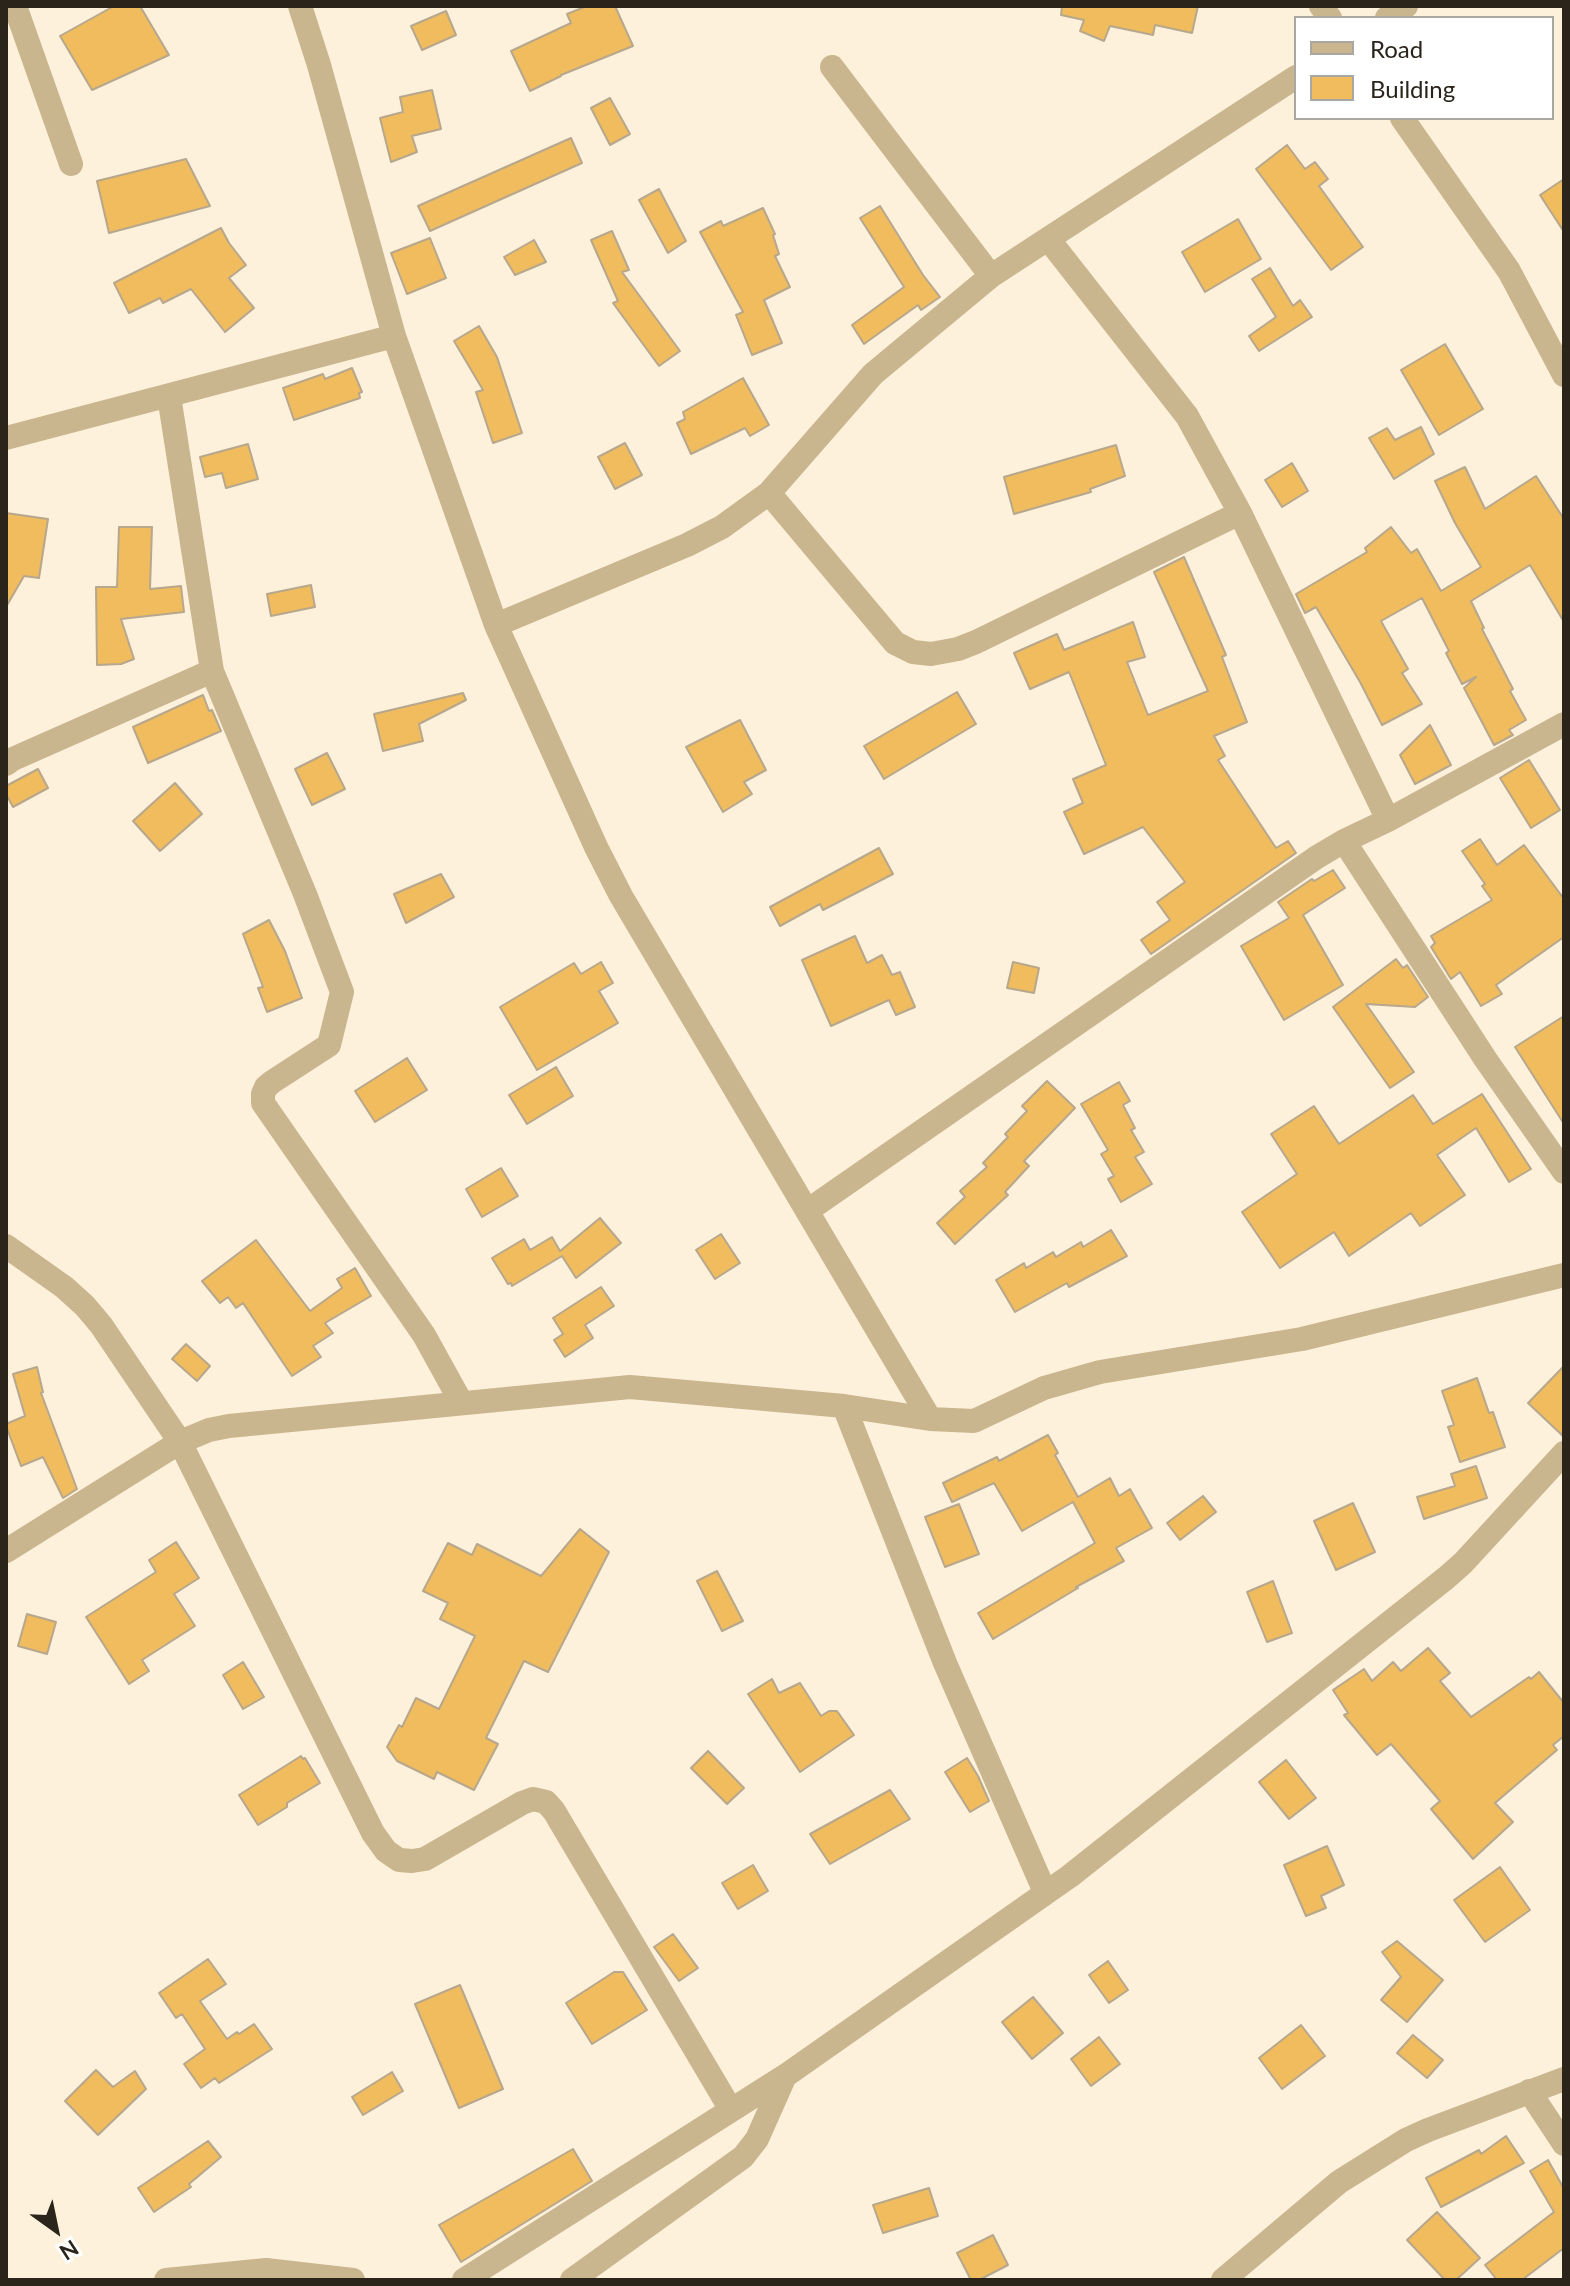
<!DOCTYPE html>
<html>
<head>
<meta charset="utf-8">
<style>
  body { margin:0 }
  #map { position:relative; width:1570px; height:2286px; overflow:hidden; background:#fef1db; font-family:Lato,sans-serif }
  canvas { display:block }
  .frame { position:absolute; inset:0; border:8px solid #2a241a; pointer-events:none }
  .legend { position:absolute; left:1294px; top:16px; width:260px; height:104px; box-sizing:border-box; background:#fff; border:2px solid #aaa7a3; margin:0; padding:10px 14px; list-style:none; font-size:24px; color:#2a241a }
  .legend li { display:flex; align-items:center; gap:16px; height:40px }
  .legend b { width:40px; border:2px solid #aaa7a3 }
  .north { position:absolute; left:16px; top:2190px; width:80px; height:80px; -webkit-text-stroke:6px #fff; paint-order:stroke; rotate:147deg; font-size:22px; font-weight:700; line-height:32px; text-align:center; color:#2a241a }
  .north::after { content:''; display:block; margin:auto; width:28px; height:36px; background:#2a241a; clip-path:polygon(50% 0,100% 100%,50% 72%,0 100%) }
</style>
</head>
<body>
<div id="map">
<canvas width="1570" height="2286"></canvas>
<div class="frame"></div>
<ul class="legend">
<li><b style="height:10px;background:#c9b58e"></b>Road</li>
<li><b style="height:22px;background:#f0bc5d"></b>Building</li>
</ul>
<div class="north">N</div>
</div>
<script>
const ctx = document.querySelector('canvas').getContext('2d');
ctx.lineJoin = 'round';
function fill(path, color) { ctx.fillStyle = color; ctx.fill(path, 'evenodd'); }
const toPath = rows => new Path2D(rows.map(r => 'M' + r).join(''));
function trace(path, color, width, dash) { ctx.strokeStyle = color; ctx.lineWidth = width; ctx.lineCap = dash ? 'butt' : 'round'; ctx.setLineDash(dash || []); ctx.stroke(path); }
const building = toPath([
  [114,6,140,6,169,55,92,90,60,36,114,6],
  [587,6,615,6,633,46,561,75,561,76,530,91,511,51,571,23,567,14,587,6],
  [1062,6,1198,6,1192,33,1155,25,1153,35,1110,26,1104,41,1080,31,1084,20,1061,15,1062,6],
  [446,11,456,35,422,50,411,26,446,11],
  [432,90,441,129,412,136,417,152,391,162,380,118,403,112,400,97,432,90],
  [610,98,630,134,610,145,591,108,610,98],
  [571,138,582,163,430,231,418,206,571,138],
  [1287,145,1305,169,1315,162,1328,179,1319,186,1363,247,1331,270,1256,169,1287,145],
  [186,159,210,206,109,233,97,181,186,159],
  [1564,179,1564,232,1540,195,1564,179],
  [659,189,686,241,668,253,639,200,659,189],
  [880,206,923,275,940,297,921,310,918,305,864,344,852,325,904,287,860,218,880,206],
  [763,208,775,234,773,235,779,254,775,256,790,287,764,300,782,343,752,355,736,315,743,312,700,232,721,221,723,226,763,208],
  [1238,219,1261,259,1205,292,1182,252,1238,219],
  [221,228,229,243,246,265,229,278,254,308,225,332,191,289,163,303,160,298,129,313,114,283,221,228],
  [612,231,629,270,622,272,680,351,659,366,613,303,618,301,591,240,612,231],
  [430,238,446,278,407,294,391,253,430,238],
  [534,240,546,262,515,275,504,257,534,240],
  [1270,268,1293,306,1300,300,1312,317,1259,351,1249,336,1276,317,1252,279,1270,268],
  [479,326,497,357,522,433,493,443,476,392,483,390,454,341,479,326],
  [1445,344,1483,409,1439,435,1401,370,1445,344],
  [352,368,362,392,359,393,360,398,294,420,283,388,323,374,325,379,352,368],
  [743,378,769,425,750,436,745,428,691,454,677,423,685,419,683,412,743,378],
  [1421,427,1434,454,1394,479,1369,438,1387,428,1395,440,1421,427],
  [625,443,642,475,615,489,598,457,625,443],
  [248,444,258,479,226,488,222,473,205,477,200,457,248,444],
  [1116,445,1125,476,1090,489,1091,492,1014,514,1004,477,1116,445],
  [1292,463,1308,491,1282,507,1265,480,1292,463],
  [1465,467,1485,509,1536,476,1564,519,1564,622,1530,565,1471,601,1484,628,1482,629,1513,689,1510,691,1526,720,1509,730,1513,735,1494,745,1464,688,1476,677,1462,684,1446,653,1449,651,1422,598,1381,621,1408,669,1402,673,1422,704,1382,725,1360,682,1316,607,1305,613,1296,594,1367,552,1365,548,1391,527,1411,553,1417,549,1441,591,1481,567,1455,523,1435,481,1465,467],
  [6,513,48,519,39,578,24,576,6,607,6,513],
  [119,527,152,527,150,589,181,586,184,612,121,619,134,659,121,664,97,665,96,587,117,587,119,527],
  [1184,557,1226,655,1222,657,1247,722,1214,736,1225,756,1218,760,1276,848,1288,841,1296,853,1151,954,1141,940,1170,920,1157,902,1185,882,1143,827,1084,854,1064,812,1083,803,1073,779,1106,765,1069,672,1030,689,1014,653,1057,634,1064,650,1133,622,1145,657,1127,662,1148,715,1208,691,1154,572,1184,557],
  [311,585,315,607,271,616,267,594,311,585],
  [957,692,976,724,884,779,864,746,957,692],
  [463,693,466,700,419,724,423,741,383,751,374,714,463,693],
  [203,695,209,711,212,710,221,731,148,763,133,727,203,695],
  [740,720,766,770,744,782,752,794,723,812,686,747,740,720],
  [1430,725,1451,765,1415,784,1400,755,1430,725],
  [327,753,345,789,312,805,295,769,327,753],
  [1529,760,1560,810,1531,828,1500,778,1529,760],
  [38,769,48,788,13,807,6,794,6,786,38,769],
  [175,783,202,814,160,851,133,821,175,783],
  [1480,839,1497,865,1524,845,1564,899,1564,937,1496,985,1502,994,1481,1006,1460,972,1451,979,1431,947,1435,943,1431,936,1492,900,1482,886,1485,884,1462,851,1480,839],
  [879,848,893,874,823,910,820,904,780,926,770,907,879,848],
  [1333,870,1345,888,1303,915,1343,985,1284,1020,1241,946,1289,918,1278,902,1312,879,1314,881,1333,870],
  [441,874,454,897,406,923,394,894,441,874],
  [269,920,285,951,302,998,267,1012,258,988,263,987,243,934,269,920],
  [855,936,867,963,882,955,892,975,900,972,915,1007,896,1015,889,1000,831,1026,802,960,855,936],
  [1396,959,1403,968,1407,965,1428,997,1415,1007,1366,1004,1414,1072,1390,1088,1333,1007,1396,959],
  [601,962,613,983,599,991,618,1023,537,1070,500,1007,574,963,581,974,601,962],
  [1013,962,1039,968,1034,993,1007,988,1013,962],
  [1564,1016,1564,1124,1515,1047,1564,1016],
  [407,1058,427,1090,375,1122,355,1091,407,1058],
  [556,1067,573,1096,527,1124,509,1095,556,1067],
  [1047,1081,1075,1108,1024,1161,1029,1166,1005,1192,1008,1195,955,1244,937,1223,965,1197,960,1191,987,1167,983,1163,1008,1137,1005,1134,1027,1111,1022,1106,1047,1081],
  [1119,1082,1130,1101,1123,1105,1135,1128,1131,1130,1144,1152,1135,1157,1152,1184,1121,1202,1108,1179,1114,1176,1101,1154,1108,1150,1081,1104,1119,1082],
  [1482,1094,1531,1169,1509,1182,1476,1128,1437,1155,1465,1195,1420,1226,1411,1213,1349,1256,1334,1232,1280,1268,1242,1212,1297,1174,1271,1134,1314,1106,1339,1144,1413,1095,1433,1124,1482,1094],
  [501,1168,518,1196,482,1217,466,1189,501,1168],
  [600,1218,621,1243,576,1278,562,1256,512,1286,511,1283,508,1284,492,1258,524,1239,530,1250,552,1237,560,1251,600,1218],
  [1111,1230,1127,1256,1069,1287,1067,1283,1015,1312,996,1280,1024,1263,1026,1268,1053,1252,1056,1257,1081,1242,1083,1247,1111,1230],
  [721,1234,740,1263,715,1279,696,1250,721,1234],
  [256,1240,310,1311,342,1288,337,1279,355,1268,371,1296,325,1323,333,1333,313,1346,321,1357,292,1376,243,1303,236,1308,228,1297,220,1303,202,1281,256,1240],
  [601,1287,614,1306,585,1325,593,1338,565,1357,554,1340,563,1334,553,1318,601,1287],
  [186,1344,210,1366,197,1381,172,1359,186,1344],
  [1564,1366,1564,1437,1528,1403,1564,1366],
  [37,1367,43,1392,41,1393,77,1489,63,1498,43,1457,21,1466,6,1426,6,1424,25,1416,13,1374,37,1367],
  [1477,1378,1489,1413,1493,1412,1505,1447,1460,1462,1448,1427,1454,1425,1442,1391,1477,1378],
  [1048,1435,1058,1453,1055,1455,1078,1497,1110,1478,1119,1496,1130,1489,1152,1528,1116,1548,1124,1561,1076,1587,1078,1588,993,1639,978,1613,1095,1543,1073,1502,1022,1531,994,1483,952,1502,943,1483,997,1457,999,1461,1048,1435],
  [1476,1466,1487,1498,1424,1519,1417,1497,1455,1486,1451,1474,1476,1466],
  [1203,1496,1216,1512,1180,1540,1167,1523,1203,1496],
  [1353,1503,1375,1552,1336,1570,1314,1521,1353,1503],
  [959,1504,979,1554,945,1567,925,1517,959,1504],
  [580,1529,609,1552,548,1672,524,1661,486,1738,498,1744,474,1790,437,1772,434,1779,397,1761,387,1747,399,1725,402,1727,416,1698,439,1709,475,1636,440,1619,448,1603,423,1591,448,1543,472,1555,477,1544,541,1576,580,1529],
  [176,1542,199,1578,174,1594,195,1626,142,1660,149,1671,129,1684,86,1617,156,1572,149,1560,176,1542],
  [717,1571,743,1621,722,1631,697,1581,717,1571],
  [1273,1581,1292,1633,1267,1642,1247,1592,1273,1581],
  [27,1614,56,1622,47,1654,18,1646,27,1614],
  [1428,1648,1450,1673,1440,1681,1471,1717,1529,1677,1531,1679,1539,1672,1564,1703,1564,1736,1553,1745,1557,1750,1495,1803,1513,1822,1473,1859,1431,1809,1440,1801,1391,1744,1377,1755,1344,1715,1348,1713,1333,1690,1364,1669,1372,1681,1393,1662,1401,1671,1428,1648],
  [243,1662,264,1697,243,1709,223,1675,243,1662],
  [772,1679,779,1693,800,1683,821,1716,829,1711,837,1711,854,1735,800,1772,748,1694,772,1679],
  [708,1751,744,1788,727,1804,691,1768,708,1751],
  [301,1756,303,1759,305,1758,320,1783,287,1803,287,1807,258,1825,239,1795,301,1756],
  [967,1758,978,1776,989,1801,970,1812,945,1772,967,1758],
  [1286,1760,1316,1798,1289,1819,1259,1782,1286,1760],
  [890,1790,910,1819,830,1864,810,1834,890,1790],
  [1327,1846,1344,1885,1321,1896,1326,1908,1306,1916,1284,1865,1327,1846],
  [753,1865,768,1891,738,1909,722,1883,753,1865],
  [1500,1867,1530,1910,1485,1942,1454,1900,1500,1867],
  [673,1934,698,1968,679,1981,654,1947,673,1934],
  [1397,1941,1443,1980,1407,2022,1381,2000,1401,1977,1382,1952,1397,1941],
  [208,1959,226,1984,200,2001,227,2039,237,2032,239,2034,254,2024,272,2049,219,2083,215,2078,201,2088,184,2064,205,2049,182,2014,176,2018,159,1993,208,1959],
  [1108,1961,1128,1990,1109,2003,1089,1975,1108,1961],
  [614,1972,623,1972,647,2010,592,2044,566,2003,614,1972],
  [460,1985,503,2089,459,2108,415,2004,460,1985],
  [1033,1997,1063,2033,1032,2059,1002,2022,1033,1997],
  [1301,2025,1325,2056,1282,2089,1259,2058,1301,2025],
  [1413,2035,1443,2060,1427,2078,1397,2053,1413,2035],
  [1099,2037,1120,2064,1091,2086,1071,2059,1099,2037],
  [96,2070,113,2087,135,2071,146,2089,98,2135,65,2101,96,2070],
  [392,2072,403,2091,363,2115,352,2097,392,2072],
  [1506,2136,1524,2163,1441,2207,1426,2178,1479,2150,1481,2154,1506,2136],
  [208,2141,221,2157,189,2184,191,2187,154,2212,138,2188,208,2141],
  [573,2149,592,2181,461,2262,439,2225,573,2149],
  [1548,2160,1564,2189,1564,2248,1522,2280,1497,2280,1485,2265,1554,2212,1530,2171,1548,2160],
  [929,2188,938,2216,883,2233,873,2205,929,2188],
  [1437,2212,1480,2258,1456,2280,1445,2280,1407,2240,1437,2212],
  [993,2235,1008,2265,979,2280,971,2280,957,2253,993,2235]
]);
const minor = toPath([
  [15,6,71,164],
  [300,6,319,65,394,336,496,625,596,847,621,896,930,1419],
  [1321,6,1330,18],
  [1387,18,1406,6],
  [832,67,991,276],
  [1402,118,1509,271,1564,375],
  [1049,240,1187,416,1240,513,1388,820],
  [169,396,212,671,305,894,342,992,329,1045,272,1082,266,1087,263,1094,263,1103,424,1335,461,1402],
  [6,438,394,336],
  [769,493,895,643,913,652,931,654,958,649,976,642,1240,513],
  [496,625,687,545,722,527,769,493,873,374,991,276,1296,77],
  [6,764,13,759,212,671],
  [1344,841,1486,1060,1564,1172],
  [807,1211,1317,857,1344,841,1388,820,1564,724],
  [6,1246,64,1287,85,1306,101,1325,180,1442,373,1833,386,1851,399,1860,412,1861,425,1859,522,1803,533,1799,546,1802,554,1811,731,2110],
  [844,1406,945,1663,1045,1892],
  [6,1551,180,1442,209,1430,229,1426,630,1387,844,1406,930,1419,974,1421,1044,1388,1100,1372,1302,1339,1564,1275],
  [1529,2091,1564,2144],
  [166,2280,266,2270,353,2280],
  [464,2280,785,2076,1070,1876,1446,1578,1463,1563,1564,1453],
  [572,2280,743,2157,757,2139,785,2076],
  [1223,2280,1339,2182,1406,2140,1428,2130,1564,2079]
]);
fill(building, '#f0bc5d');
trace(building, '#b6a78d', 2);
trace(minor, '#c9b58e', 24);
</script>
</body>
</html>
